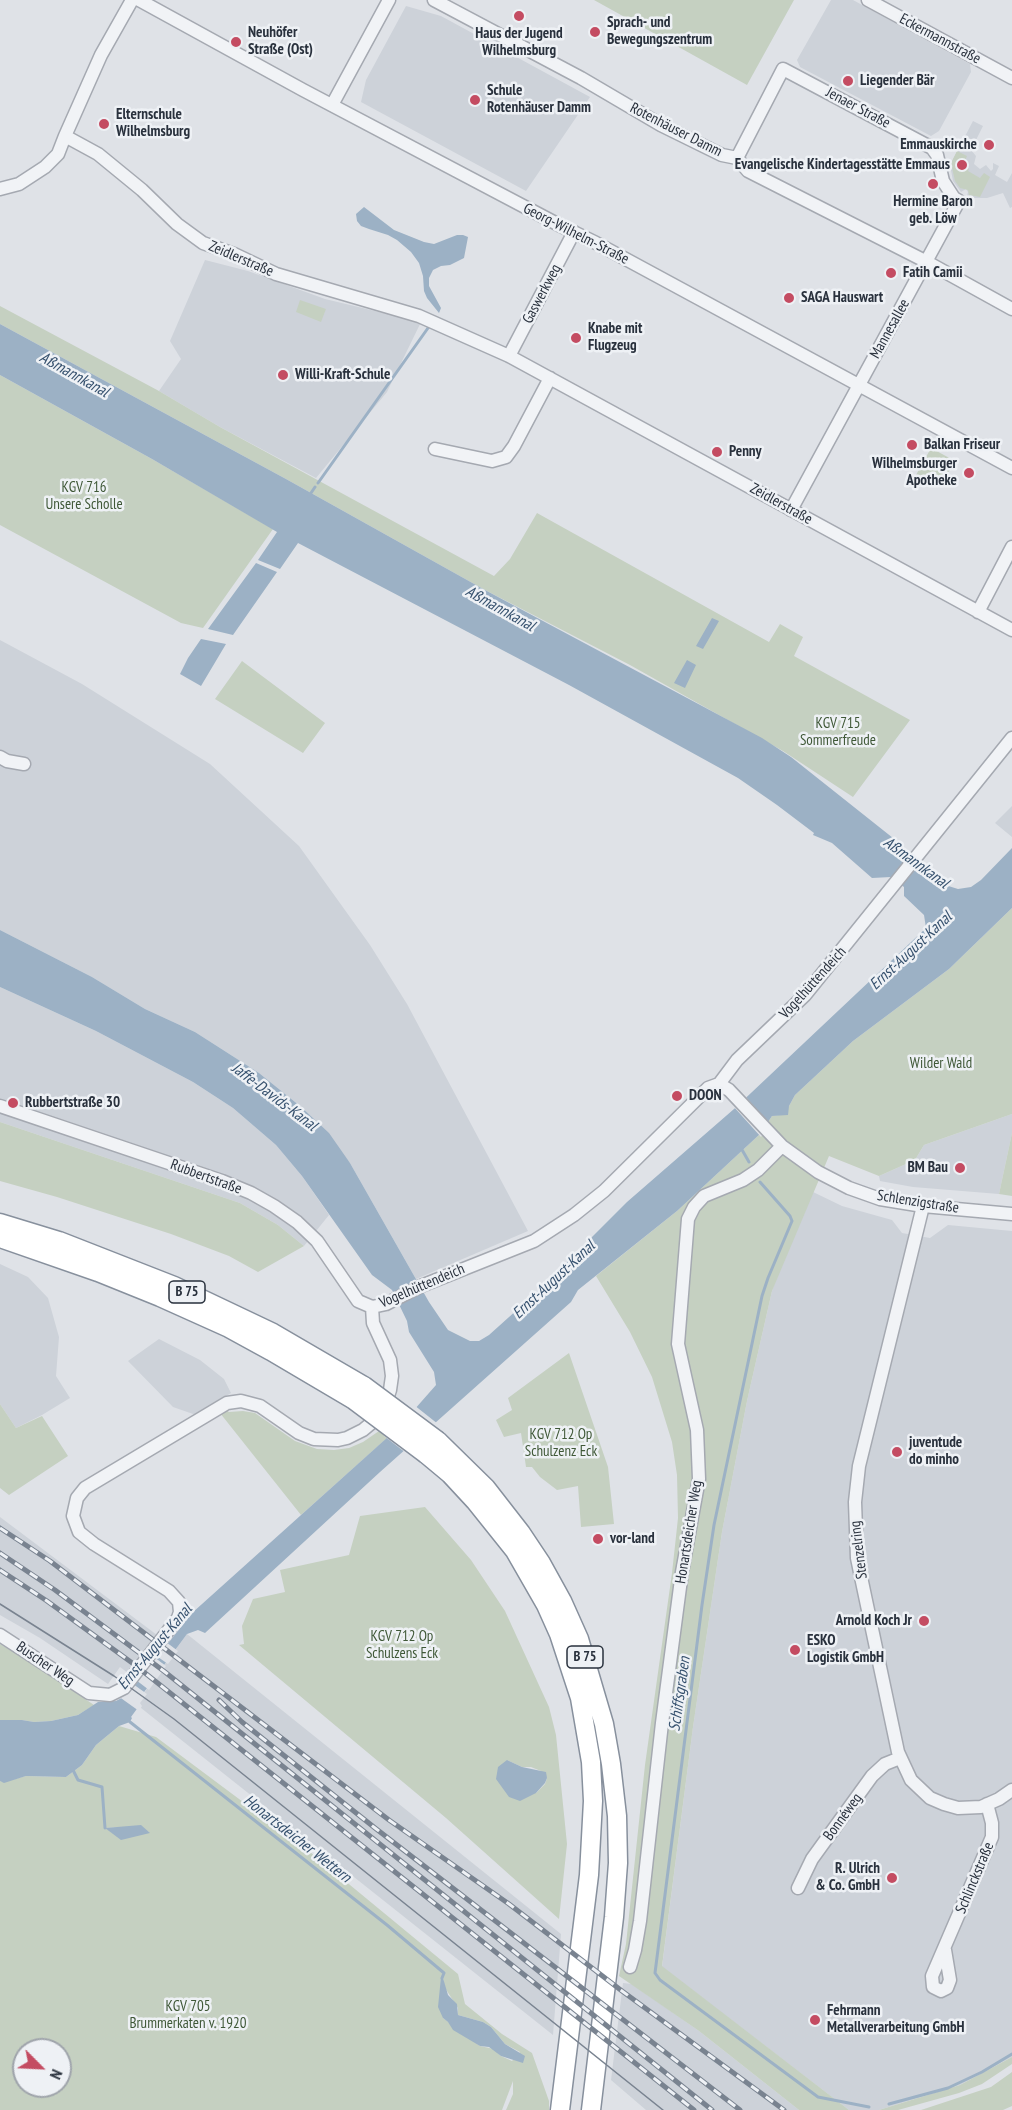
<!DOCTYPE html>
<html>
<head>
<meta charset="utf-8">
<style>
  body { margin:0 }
  #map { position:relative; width:1012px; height:2110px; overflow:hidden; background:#dfe2e7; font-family:"PT Sans Narrow",sans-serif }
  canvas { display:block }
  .north { position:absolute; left:12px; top:2038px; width:60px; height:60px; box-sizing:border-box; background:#eef1f5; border:2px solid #9fa4ab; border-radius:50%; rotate:114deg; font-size:16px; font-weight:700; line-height:24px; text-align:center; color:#29313d }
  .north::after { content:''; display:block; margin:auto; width:21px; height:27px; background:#c44c62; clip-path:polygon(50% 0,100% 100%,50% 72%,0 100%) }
</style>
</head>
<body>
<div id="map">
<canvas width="1012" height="2110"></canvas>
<div class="north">N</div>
</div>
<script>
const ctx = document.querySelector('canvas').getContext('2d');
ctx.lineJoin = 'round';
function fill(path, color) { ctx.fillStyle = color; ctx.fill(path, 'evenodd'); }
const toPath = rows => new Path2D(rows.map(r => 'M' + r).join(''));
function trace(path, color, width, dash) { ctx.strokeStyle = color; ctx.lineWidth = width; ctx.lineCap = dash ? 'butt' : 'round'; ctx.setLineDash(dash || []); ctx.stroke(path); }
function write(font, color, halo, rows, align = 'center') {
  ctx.font = font + ' "PT Sans Narrow",sans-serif'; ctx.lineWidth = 5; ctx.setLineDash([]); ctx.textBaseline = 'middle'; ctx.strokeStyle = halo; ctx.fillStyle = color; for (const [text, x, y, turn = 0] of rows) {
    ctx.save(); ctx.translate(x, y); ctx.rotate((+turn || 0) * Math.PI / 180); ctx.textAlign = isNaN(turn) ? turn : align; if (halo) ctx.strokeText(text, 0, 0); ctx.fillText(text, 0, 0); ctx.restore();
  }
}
const built = toPath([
  [831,0,853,0,970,64,971,72,939,131,931,136,800,67,797,60],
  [406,6,441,16,590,97,526,191,361,102,366,80],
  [973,121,983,126,971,150,976,156,974,164,980,169,986,165,991,171,993,169,993,163,999,166,995,175,1007,182,1012,173,1012,207,1010,208,1003,193,987,198,975,198,967,196,968,192,966,189,961,192,953,181,950,165],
  [205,260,248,271,325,299,421,322,387,392,316,478,220,427,159,391,181,359,170,341],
  [0,640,82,684,210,764,299,846,370,945,407,1004,528,1231,416,1279,350,1163,300,1106,259,1073,195,1032,145,1009,92,977,0,930],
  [1012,806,1012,837,995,823],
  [0,987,96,1031,193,1082,233,1108,276,1145,302,1176,329,1215,304,1246,278,1225,240,1203,0,1122],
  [1012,1114,1012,1133,999,1194,913,1187,880,1181,879,1176,915,1160,924,1145],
  [811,1191,842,1206,892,1220,902,1233,930,1238,948,1225,1012,1231,1012,2057,960,2085,879,2110,849,2110,662,1967,693,1727,722,1532,747,1401,772,1291,784,1254],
  [0,1264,28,1277,48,1298,59,1337,56,1376,70,1398,42,1415,16,1428,0,1404],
  [159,1339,200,1360,224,1379,231,1393,196,1415,173,1407,128,1361],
  [0,1517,157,1635,128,1673,120,1667,108,1684,40,1638,0,1615],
  [187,1634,561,1934,553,2035,136,1704],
  [623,1983,632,1984,699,2031,799,2110,646,2110,611,2080]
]);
const green = toPath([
  [594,0,794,0,747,85],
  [957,151,967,156,963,165,969,169,968,171,980,178,984,173,990,177,980,197,969,195,968,190,960,188,955,181,951,163],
  [300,300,326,309,321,322,296,312],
  [0,306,159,391,220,427,494,576,510,559,537,513,769,642,780,624,803,637,794,656,910,720,853,797,783,751,630,665,485,590,286,479,0,324],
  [0,375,152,459,273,529,203,628,181,623,0,525],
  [931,448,955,461,940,487,916,475],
  [242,661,325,723,303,753,215,699],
  [1012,908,1012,1114,924,1145,915,1160,879,1176,829,1156,772,1291,747,1401,722,1532,693,1727,662,1966,849,2110,799,2110,699,2031,619,1976,626,1944,645,1765,672,1573,678,1518,677,1475,672,1442,652,1377,630,1332,596,1276,677,1211,760,1134,772,1116,779,1115,789,1106,795,1095,853,1041,949,969],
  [0,1122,240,1203,278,1225,304,1246,258,1272,229,1256,171,1234,57,1197,0,1181],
  [1012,1133,1012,1196,999,1194],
  [569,1353,608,1467,614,1524,581,1527,578,1486,557,1490,540,1477,532,1467,526,1467,521,1433,504,1437,496,1420,512,1410,508,1398],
  [0,1404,16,1428,42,1416,68,1456,9,1495,0,1488],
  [226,1410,229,1412,243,1411,255,1413,295,1441,317,1449,334,1450,349,1448,363,1442,379,1431,387,1438,301,1515,220,1413],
  [425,1507,471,1560,505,1611,549,1707,556,1735,567,1844,559,1919,446,1818,239,1645,244,1644,242,1626,253,1599,285,1592,280,1570,349,1555,360,1516],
  [507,1760,522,1767,531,1767,541,1771,547,1778,545,1784,536,1793],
  [0,1644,27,1660,94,1705,78,1715,51,1721,34,1722,22,1720,0,1720],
  [119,1726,156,1737,310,1852,458,1974,465,2004,502,2034,532,2053,549,2101,549,2110,506,2110,513,2094,513,2081,502,2110,0,2110,0,1781,4,1782,26,1776,66,1777,82,1765,96,1745],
  [123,1827,149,1832,121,1839,106,1828],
  [443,1978,445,1988,458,2008,458,2015,483,2022,491,2027,505,2044,520,2052,512,2061,501,2056,494,2049,480,2046,443,2018],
  [24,2050,60,2050,60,2086,24,2086],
  [1012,2057,1012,2064,982,2084,959,2093,898,2110,879,2110,960,2085],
  [1012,2072,1012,2106,1003,2110,921,2110,991,2087]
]);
const water = toPath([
  [364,207,394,230,424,242,434,244,457,235,463,235,468,237,464,258,450,265,441,266,433,270,429,278,429,286,441,308,439,313,427,298,424,291,423,276,419,263,411,252,397,240,388,235,369,229,361,226,357,221,356,214],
  [0,324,286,479,485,590,762,738,791,757,898,842,904,861,916,870,942,884,958,889,971,887,981,880,1012,848,1012,908,949,969,853,1041,795,1095,789,1106,788,1115,772,1116,760,1134,677,1211,578,1290,571,1302,380,1472,205,1633,198,1630,187,1634,136,1703,139,1706,131,1717,132,1718,130,1722,119,1726,96,1745,82,1765,66,1777,26,1776,4,1783,0,1781,0,1720,22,1720,34,1722,51,1721,78,1715,98,1702,116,1701,127,1695,192,1613,399,1427,436,1385,434,1372,409,1332,407,1321,392,1290,372,1275,302,1176,276,1145,233,1108,193,1082,96,1031,0,987,0,930,92,977,145,1009,195,1032,259,1073,300,1106,329,1133,350,1163,429,1302,448,1330,470,1341,479,1341,489,1335,538,1291,627,1202,734,1109,926,928,924,915,904,896,904,887,891,877,872,878,832,843,813,835,814,833,777,805,738,778,569,685,298,543,280,569,258,560,277,532,152,459,0,375],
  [256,563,277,572,233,635,208,629],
  [712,618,719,621,703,649,696,646],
  [201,639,226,644,201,686,180,674,188,658],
  [687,660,696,665,685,688,674,683],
  [507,1760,522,1767,546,1772,547,1778,545,1783,536,1793,520,1801,509,1797,496,1779,498,1767],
  [141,1825,150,1833,121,1840,105,1828],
  [441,1977,443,1978,448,1995,457,2004,458,2015,483,2022,491,2027,505,2044,525,2056,523,2063,501,2056,489,2047,480,2046,453,2030,448,2022,443,2018,438,2007]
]);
const pier = toPath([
  [744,1095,770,1124,761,1137,733,1106],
  [414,1405,438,1424,406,1453,384,1436],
  [166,1642,178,1651,168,1664,155,1655],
  [154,1657,166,1666,149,1690,136,1680],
  [133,1684,147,1694,140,1703,142,1706,139,1711,118,1696]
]);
const stream = toPath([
  [318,483,428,328],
  [309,496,315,487],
  [741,1148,749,1162],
  [760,1182,790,1216,792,1221,768,1278,762,1296,714,1525,702,1605,655,1973,660,1980,818,2097,869,2107],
  [130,1722,387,1925,444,1973,442,1978],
  [72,1768,78,1780,102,1787,105,1828],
  [889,2104,948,2088,982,2072,1012,2054]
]);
const minor = toPath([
  [132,0,101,55,65,136,98,154,142,190,177,224,203,243,234,254,276,274,419,316,509,356,1012,630],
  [139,0,303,90,561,226,596,243,1012,468],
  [434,0,581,78,661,125,722,155,737,158,748,171,927,262,1012,309],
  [868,0,1012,78],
  [332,105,389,0],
  [737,158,783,69,932,148,937,155,943,181,954,198,959,201,791,510],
  [0,189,19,184,45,167,58,154,65,136],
  [509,356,574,232],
  [435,449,492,461,506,457,514,446,550,378],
  [978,612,1012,547],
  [0,757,7,761,24,764],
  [719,1084,729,1090,782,1146,818,1172,849,1188,880,1199,923,1206,1012,1214],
  [0,1106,222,1181,251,1193,274,1206,297,1222,317,1241,358,1301,372,1307,386,1304,421,1286,534,1241,574,1215,604,1191,708,1088,719,1084,737,1060,805,995,1012,738],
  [923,1206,859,1466,855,1502,857,1558,898,1752,911,1780,930,1798,944,1804,958,1808,981,1807,999,1799,1012,1790],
  [0,1635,89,1693,110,1695,124,1688,178,1618,180,1612,179,1602,169,1591,94,1544,79,1532,73,1516,77,1498,85,1488,227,1403,241,1401,260,1406,299,1433,314,1439,338,1440,347,1438,363,1430,375,1420,385,1405,390,1390,392,1376,390,1360,373,1323,372,1307],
  [798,1888,812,1859,872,1776,885,1764,900,1758],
  [945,1950,950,1980,947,1988,941,1991,933,1987,932,1976,992,1837,992,1823,987,1804],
  [630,1967,635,1950,640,1921,662,1723,682,1572,699,1479,697,1430,678,1344,688,1219,694,1207,704,1196,743,1180,758,1170,782,1146]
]);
const highway = toPath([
  [0,1223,59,1241,174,1286,273,1333,364,1386],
  [0,1238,98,1272,160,1297,229,1328,271,1351,354,1400],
  [438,1441,486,1488,521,1533,541,1563,562,1601,579,1639,604,1724,611,1764,617,1816,618,1863,614,1917,591,2110],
  [426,1454,450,1474,475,1501,515,1551,546,1605,559,1634,580,1698,591,1762,593,1801,589,1875,560,2110]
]);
const tram = toPath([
  [0,1604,114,1676,174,1719,663,2110]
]);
const rail = toPath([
  [0,1528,50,1561,389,1820,509,1904,622,1991,784,2110],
  [0,1553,55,1590,165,1672,712,2110],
  [0,1570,47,1601,135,1665,694,2110],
  [219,1700,242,1722,375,1828,740,2110]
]);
const highwayBridge = toPath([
  [364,1386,438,1441],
  [354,1400,426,1454]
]);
const markers = [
  [519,16,6,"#c44c62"],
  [595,32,6,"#c44c62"],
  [236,42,6,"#c44c62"],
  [848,81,6,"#c44c62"],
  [475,100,6,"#c44c62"],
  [104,124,6,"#c44c62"],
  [989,145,6,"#c44c62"],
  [962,165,6,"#c44c62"],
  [933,184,6,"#c44c62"],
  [891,273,6,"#c44c62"],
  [789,298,6,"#c44c62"],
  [576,338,6,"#c44c62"],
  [283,375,6,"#c44c62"],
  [912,445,6,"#c44c62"],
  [717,452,6,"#c44c62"],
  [969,473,6,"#c44c62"],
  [677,1096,6,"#c44c62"],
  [13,1103,6,"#c44c62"],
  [960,1168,6,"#c44c62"],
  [897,1452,6,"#c44c62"],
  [598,1539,6,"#c44c62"],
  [924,1621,6,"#c44c62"],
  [795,1650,6,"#c44c62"],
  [892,1878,6,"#c44c62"],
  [815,2020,6,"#c44c62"]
];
const shields = [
  [187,1292,36],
  [585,1657,36]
];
const shieldNames = [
  ["B 75",187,1292],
  ["B 75",585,1657]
];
const poiNames = [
  ["Sprach- und",607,23],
  ["Bewegungszentrum",607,40],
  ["Neuhöfer",248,33],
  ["Straße (Ost)",248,50],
  ["Haus der Jugend",519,34,"center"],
  ["Wilhelmsburg",519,51,"center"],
  ["Liegender Bär",860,81],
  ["Schule",487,91],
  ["Rotenhäuser Damm",487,108],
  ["Elternschule",116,115],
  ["Wilhelmsburg",116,132],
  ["Emmauskirche",977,145,"right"],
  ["Evangelische Kindertagesstätte Emmaus",950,165,"right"],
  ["Hermine Baron",933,202,"center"],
  ["geb. Löw",933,219,"center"],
  ["Fatih Camii",903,273],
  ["SAGA Hauswart",801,298],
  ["Knabe mit",588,329],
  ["Flugzeug",588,346],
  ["Willi-Kraft-Schule",295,375],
  ["Balkan Friseur",924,445],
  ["Penny",729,452],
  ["Wilhelmsburger",957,464,"right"],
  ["Apotheke",957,481,"right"],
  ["DOON",689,1096],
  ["Rubbertstraße 30",25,1103],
  ["BM Bau",948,1168,"right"],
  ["juventude",909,1443],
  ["do minho",909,1460],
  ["vor-land",610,1539],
  ["Arnold Koch Jr",912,1621,"right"],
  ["ESKO",807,1641],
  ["Logistik GmbH",807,1658],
  ["R. Ulrich",880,1869,"right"],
  ["& Co. GmbH",880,1886,"right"],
  ["Fehrmann",827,2011],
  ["Metallverarbeitung GmbH",827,2028]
];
const streetNames = [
  ["Eckermannstraße",940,39,28],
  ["Jenaer Straße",858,108,28],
  ["Rotenhäuser Damm",676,130,27],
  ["Georg-Wilhelm-Straße",576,234,27],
  ["Zeidlerstraße",241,259,23],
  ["Gaswerkweg",542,294,-62],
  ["Mannesallee",890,329,-61],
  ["Zeidlerstraße",781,504,29],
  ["Vogelhüttendeich",813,983,-48],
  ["Rubbertstraße",206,1177,20],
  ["Schlenzigstraße",918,1202,9],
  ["Vogelhüttendeich",422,1286,-23],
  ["Honartsdeicher Weg",689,1532,-81],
  ["Stenzelring",859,1550,-97],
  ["Buscher Weg",45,1664,34],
  ["Bonnéweg",843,1817,-54],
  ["Schlinckstraße",975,1878,-67]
];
const parkNames = [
  ["KGV 716",84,488],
  ["Unsere Scholle",84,505],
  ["KGV 715",838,724],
  ["Sommerfreude",838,741],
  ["Wilder Wald",941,1064],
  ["KGV 712 Op",561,1435],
  ["Schulzenz Eck",561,1452],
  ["KGV 712 Op",402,1637],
  ["Schulzens Eck",402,1654],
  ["KGV 705",188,2007],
  ["Brummerkaten v. 1920",188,2024]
];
const waterNames = [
  ["Aßmannkanal",74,375,29],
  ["Aßmannkanal",500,609,29],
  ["Aßmannkanal",916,863,36],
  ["Ernst-August-Kanal",911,951,-43],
  ["Jaffe-Davids-Kanal",274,1097,37],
  ["Ernst-August-Kanal",554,1280,-43],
  ["Ernst-August-Kanal",155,1647,-50],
  ["Schiffsgraben",680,1694,-82],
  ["Honartsdeicher Wettern",297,1839,38]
];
fill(built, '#cdd2d9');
fill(green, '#c5d0c1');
fill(water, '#9cb1c5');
fill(pier, '#dfe2e7');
trace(stream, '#9cb1c5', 3);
trace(minor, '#a5a9b1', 15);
trace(highway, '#87909d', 21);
trace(minor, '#f1f3f6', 12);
trace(highway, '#fff', 18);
trace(tram, '#798390', 1.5);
trace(rail, '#798390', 5);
trace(rail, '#eef1f5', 3, [9]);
trace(highwayBridge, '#87909d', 21, []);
trace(highwayBridge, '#fff', 18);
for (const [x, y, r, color] of markers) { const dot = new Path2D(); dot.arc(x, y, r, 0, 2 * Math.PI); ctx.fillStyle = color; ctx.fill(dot); trace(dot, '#eef1f5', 2); }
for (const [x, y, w] of shields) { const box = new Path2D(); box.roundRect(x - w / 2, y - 11, w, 22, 4.5); ctx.fillStyle = '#eef1f5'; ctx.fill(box); trace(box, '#29313d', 1.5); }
write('bold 14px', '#29313d', null, shieldNames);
write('bold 15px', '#29313d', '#eef1f5', poiNames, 'left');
write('15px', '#29313d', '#eef1f5', streetNames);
write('15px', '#3f5837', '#eef1f5', parkNames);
write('italic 16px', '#36516e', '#eef1f5', waterNames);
</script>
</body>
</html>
